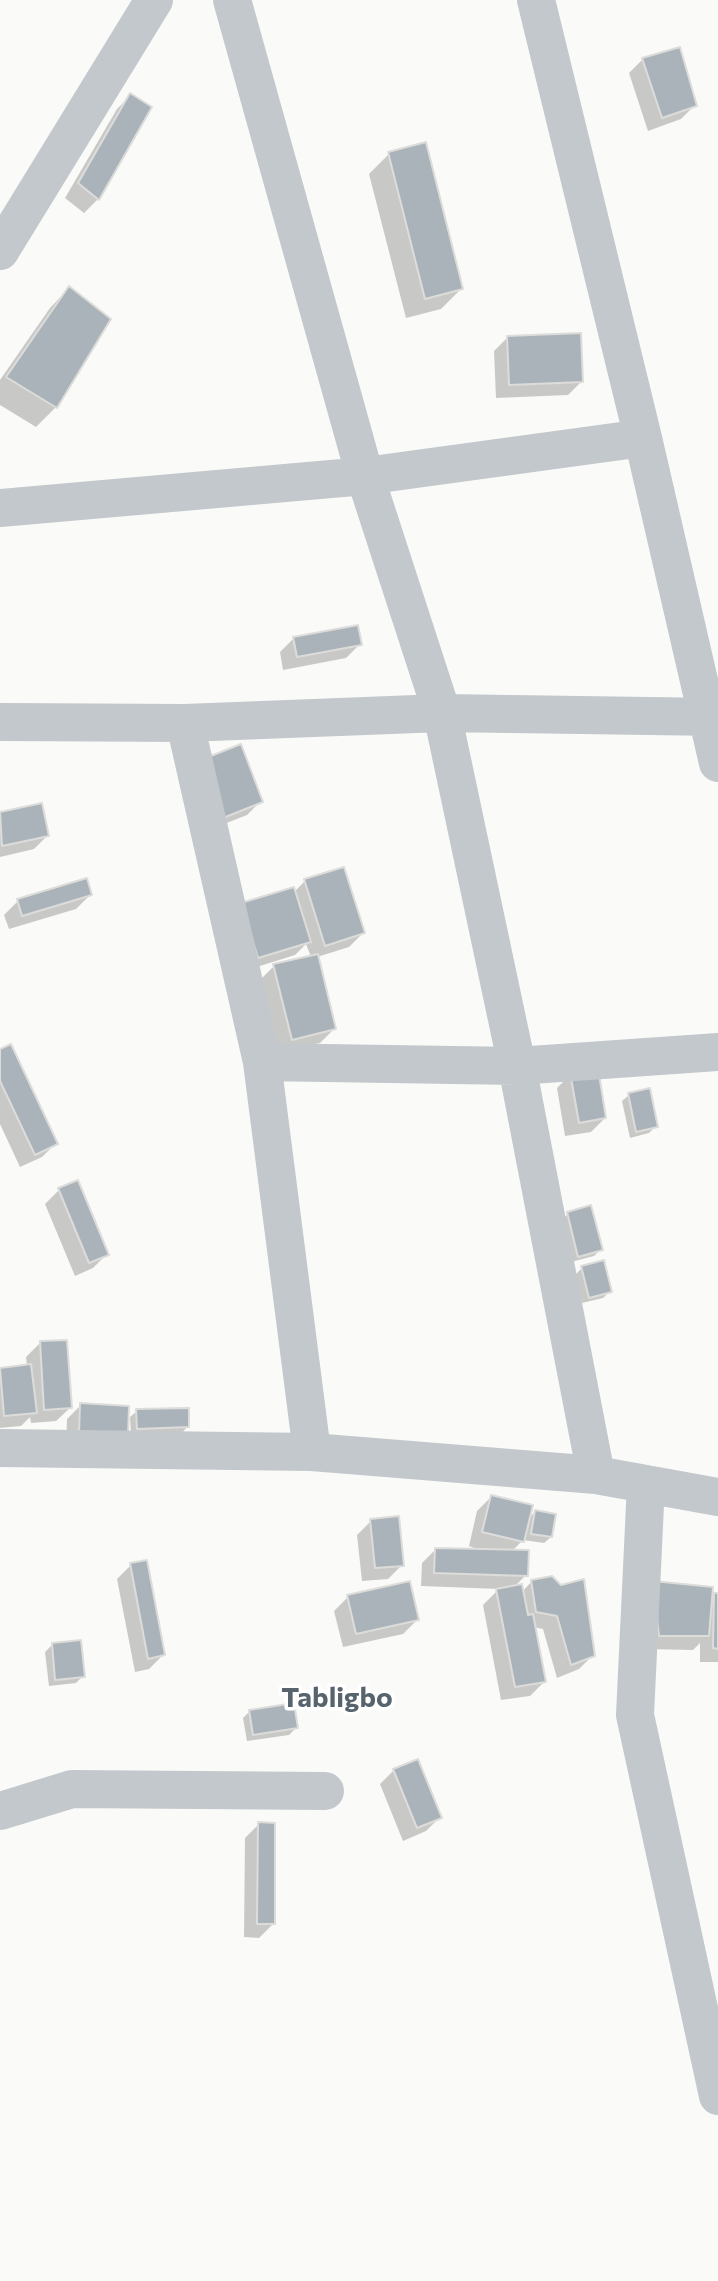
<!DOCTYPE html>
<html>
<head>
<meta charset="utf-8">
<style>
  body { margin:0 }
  canvas { display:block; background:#fafaf8 }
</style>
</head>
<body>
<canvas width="718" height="2281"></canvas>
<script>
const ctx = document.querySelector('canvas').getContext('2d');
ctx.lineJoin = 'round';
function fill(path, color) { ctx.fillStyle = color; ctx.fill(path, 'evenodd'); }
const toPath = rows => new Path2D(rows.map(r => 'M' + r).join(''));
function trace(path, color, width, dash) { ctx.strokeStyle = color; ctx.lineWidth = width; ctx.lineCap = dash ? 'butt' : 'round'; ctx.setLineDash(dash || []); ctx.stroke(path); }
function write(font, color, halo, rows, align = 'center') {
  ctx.font = font + ' Commissioner,sans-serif'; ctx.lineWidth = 7; ctx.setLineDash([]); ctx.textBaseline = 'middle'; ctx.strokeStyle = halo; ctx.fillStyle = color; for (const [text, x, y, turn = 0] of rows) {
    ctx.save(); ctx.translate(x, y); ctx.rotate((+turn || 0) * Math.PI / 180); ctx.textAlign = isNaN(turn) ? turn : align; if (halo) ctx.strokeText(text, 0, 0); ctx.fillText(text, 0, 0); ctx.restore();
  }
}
const shadow = toPath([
  [643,59,695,105,681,119,648,131,629,73],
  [131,95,150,108,98,199,84,213,65,198,117,109],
  [389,154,461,289,441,309,406,318,369,174],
  [69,288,56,407,36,427,0,405,0,380,50,308],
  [508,337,582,381,568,395,496,398,494,351],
  [294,638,360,644,346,658,283,670,280,652],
  [202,761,261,801,247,815,209,830],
  [41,805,48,835,34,849,0,857,0,814],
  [305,881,363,933,349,947,317,957,334,1029,320,1043,278,1053,260,980,274,966,311,957,306,944,295,955,244,971,294,892],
  [90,895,76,909,9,929,4,915,18,901],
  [0,1051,56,1143,42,1157,20,1167,0,1124],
  [571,1074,605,1118,591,1132,565,1136,557,1088],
  [629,1095,656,1126,649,1133,630,1138,622,1101],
  [77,1182,107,1254,93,1268,75,1276,45,1204,59,1190],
  [568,1214,601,1249,594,1256,571,1262,561,1220],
  [582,1268,610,1291,603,1298,582,1303,575,1275],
  [40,1343,70,1408,56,1421,31,1423,30,1417,21,1426,0,1428,0,1370,27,1366,26,1357],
  [81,1405,127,1407,66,1447,67,1419],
  [137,1411,187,1427,181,1434,131,1435,130,1417],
  [491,1497,527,1520,535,1512,551,1537,544,1543,523,1540,512,1551,526,1575,514,1587,522,1592,532,1581,593,1655,579,1669,557,1678,543,1629,533,1627,544,1682,530,1696,501,1700,483,1605,499,1589,421,1586,422,1563,436,1549,481,1551,469,1546,477,1511],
  [371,1521,402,1565,388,1579,362,1581,357,1535],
  [131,1565,163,1655,149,1669,135,1672,117,1579],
  [715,1595,718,1595,718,1662,700,1662,700,1643,693,1650,645,1649,640,1597,710,1599],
  [348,1597,417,1620,403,1634,343,1647,334,1611],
  [52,1645,83,1676,76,1683,49,1686,45,1652],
  [250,1711,296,1728,289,1735,247,1741,243,1718],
  [394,1770,440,1817,426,1831,403,1841,380,1784],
  [259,1824,273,1924,259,1938,244,1937,245,1838]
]);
const building = toPath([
  [680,47,697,106,662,118,642,58,680,47],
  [130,93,152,107,99,200,78,183,130,93],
  [426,142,463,289,425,299,388,152,426,142],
  [69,286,111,319,57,408,6,377,69,286],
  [581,333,583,382,509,385,507,336,581,333],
  [358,625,362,645,297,657,293,637,358,625],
  [241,744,263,802,223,818,201,760,241,744],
  [42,803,49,836,2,846,0,812,42,803],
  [344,867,365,933,325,946,304,879,344,867],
  [87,878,92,895,22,916,17,899,87,878],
  [294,887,311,942,258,958,241,903,294,887],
  [318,954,336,1029,292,1040,273,964,318,954],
  [11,1044,58,1144,35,1155,0,1081,0,1049,11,1044],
  [598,1068,606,1118,579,1123,570,1072,598,1068],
  [650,1088,658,1127,636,1132,628,1093,650,1088],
  [78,1180,109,1255,89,1263,58,1188,78,1180],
  [591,1205,603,1250,578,1257,567,1212,591,1205],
  [604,1260,612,1292,589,1298,581,1266,604,1260],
  [67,1340,72,1408,44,1410,40,1341,67,1340],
  [31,1364,37,1413,4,1416,0,1368,31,1364],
  [80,1403,129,1406,128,1437,79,1434,80,1403],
  [189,1408,189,1427,137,1429,136,1409,189,1408],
  [491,1495,533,1505,524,1542,482,1532,491,1495],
  [535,1510,556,1514,552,1537,531,1534,535,1510],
  [399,1516,404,1566,375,1568,370,1519,399,1516],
  [435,1548,529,1550,528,1576,434,1573,435,1548],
  [147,1560,165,1655,148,1659,130,1563,147,1560],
  [552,1576,561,1585,584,1579,595,1656,571,1665,557,1616,536,1612,531,1580,552,1576],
  [410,1581,419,1620,356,1634,347,1595,410,1581],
  [653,1581,713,1587,709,1636,659,1636,653,1581],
  [522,1584,528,1615,533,1614,546,1682,515,1687,496,1589,522,1584],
  [714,1593,718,1593,718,1649,713,1648,714,1593],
  [81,1640,85,1677,55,1680,52,1643,81,1640],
  [294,1703,298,1728,253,1735,249,1710,294,1703],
  [418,1759,442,1818,417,1828,393,1769,418,1759],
  [258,1822,275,1823,275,1924,257,1924,258,1822]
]);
const street = toPath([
  [232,0,365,476,442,713,517,1066,596,1475],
  [536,0,643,438,718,763],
  [0,251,154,0],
  [0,508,365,476,643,438],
  [0,722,185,723,442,713,718,717],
  [185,723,262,1062,312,1452],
  [262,1062,517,1066,718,1052],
  [0,1448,312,1452,596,1475,718,1497],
  [646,1484,635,1715,718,2096],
  [0,1811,72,1789,325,1791]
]);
const districtNames = [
  ["Tabligbo",337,1698]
];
fill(shadow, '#0003');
fill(building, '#aab3b9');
trace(building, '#dcdcda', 2);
trace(street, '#c3c8cc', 38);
write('bold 28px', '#57646e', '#fff', districtNames);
</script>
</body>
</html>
